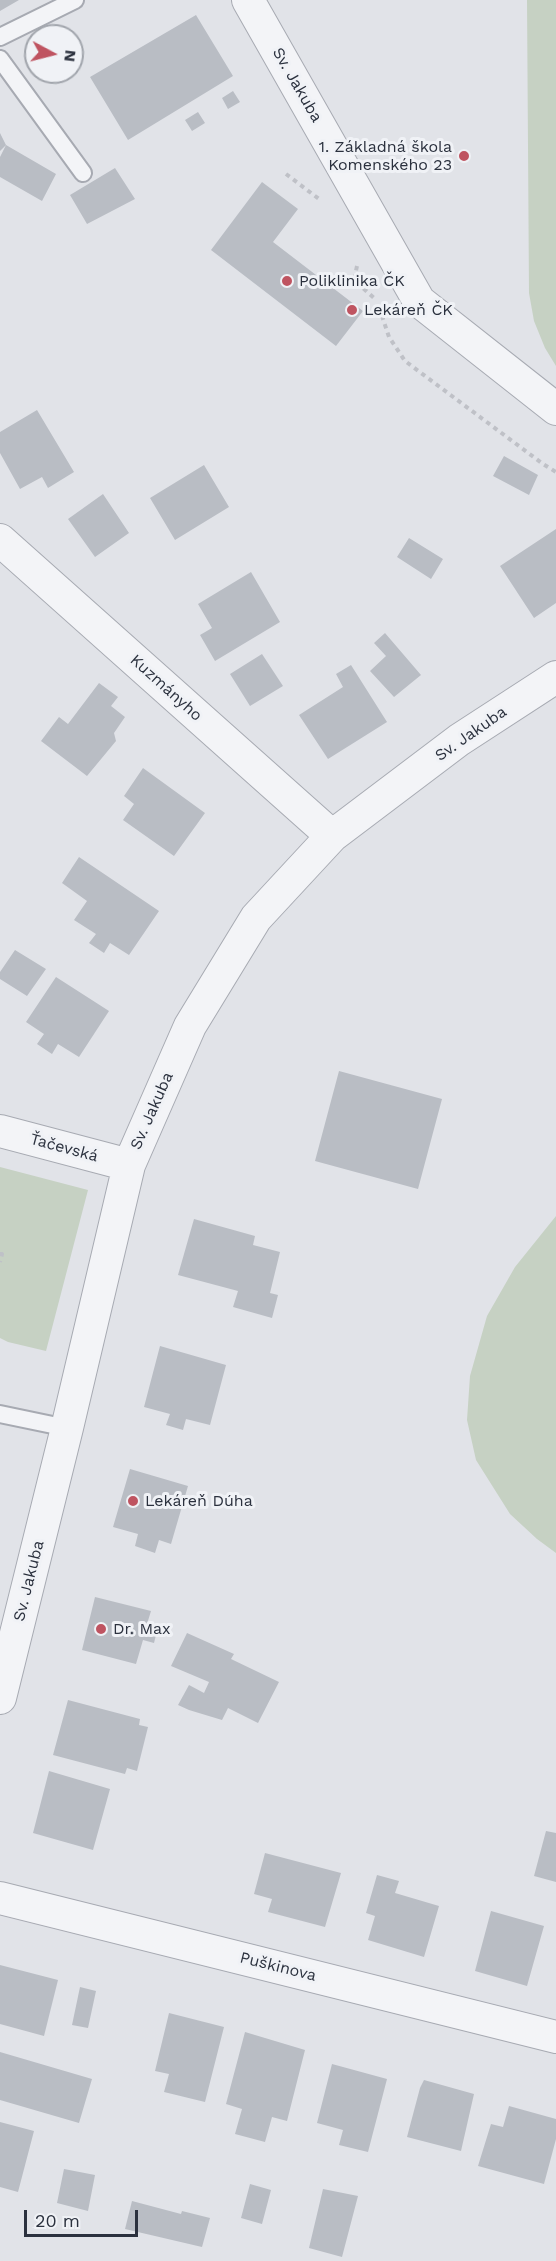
<!DOCTYPE html>
<html>
<head>
<meta charset="utf-8">
<style>
  body { margin:0 }
  #map { position:relative; width:556px; height:2261px; overflow:hidden; background:#e1e3e8; font-family:"Work Sans",sans-serif }
  canvas { display:block }
  .north { position:absolute; left:24px; top:24px; width:60px; height:60px; box-sizing:border-box; background:#f0f2f6; border:2px solid #a1a5ac; border-radius:50%; rotate:97deg; font-size:16px; font-weight:700; line-height:24px; text-align:center; color:#2b313e }
  .north::after { content:''; display:block; margin:auto; width:21px; height:27px; background:#bf5461; clip-path:polygon(50% 0,100% 100%,50% 72%,0 100%) }
  .scale { position:absolute; left:24px; top:2210px; width:114px; height:27px; box-sizing:border-box; border:3px solid #2b313e; border-top:0; padding-left:8px; font-size:18px; line-height:21px; white-space:nowrap; color:#2b313e; -webkit-text-stroke:4px #f0f2f6; paint-order:stroke }
</style>
</head>
<body>
<div id="map">
<canvas width="556" height="2261"></canvas>
<div class="north">N</div>
<div class="scale">20 m</div>
</div>
<script>
const ctx = document.querySelector('canvas').getContext('2d');
ctx.lineJoin = 'round';
function fill(path, color) { ctx.fillStyle = color; ctx.fill(path, 'evenodd'); }
const toPath = rows => new Path2D(rows.map(r => 'M' + r).join(''));
function trace(path, color, width, dash) { ctx.strokeStyle = color; ctx.lineWidth = width; ctx.lineCap = dash ? 'butt' : 'round'; ctx.setLineDash(dash || []); ctx.stroke(path); }
function write(font, color, halo, rows, align = 'center') {
  ctx.font = font + ' "Work Sans",sans-serif'; ctx.lineWidth = 6; ctx.setLineDash([]); ctx.textBaseline = 'middle'; ctx.strokeStyle = halo; ctx.fillStyle = color; for (const [text, x, y, turn = 0] of rows) {
    ctx.save(); ctx.translate(x, y); ctx.rotate((+turn || 0) * Math.PI / 180); ctx.textAlign = isNaN(turn) ? turn : align; if (halo) ctx.strokeText(text, 0, 0); ctx.fillText(text, 0, 0); ctx.restore();
  }
}
const green = toPath([
  [527,0,556,0,556,366,545,348,534,321,529,293],
  [0,1167,88,1190,46,1351,8,1342,0,1338],
  [556,1216,556,1553,537,1539,510,1514,476,1460,467,1420,470,1376,487,1316,515,1267]
]);
const building = toPath([
  [0,0,19,0,0,11],
  [196,15,233,76,128,140,90,77],
  [233,91,240,102,228,109,222,98],
  [198,112,205,123,192,131,185,120],
  [0,133,6,145,0,151],
  [6,145,56,174,42,201,0,177,0,157],
  [115,168,135,199,87,224,70,195],
  [262,182,298,209,273,242,363,311,336,346,211,250],
  [37,410,74,472,48,488,42,477,20,489,0,453,0,432],
  [504,456,538,475,529,495,493,476],
  [204,465,229,507,175,540,150,498],
  [103,494,129,533,95,557,68,519],
  [556,529,556,603,534,618,500,566],
  [409,538,443,559,431,579,397,557],
  [251,572,280,622,215,661,200,635,212,628,198,604],
  [385,633,421,675,394,697,370,671,386,656,374,643],
  [262,654,283,686,250,706,230,674],
  [351,665,387,722,328,759,299,715,343,687,336,674],
  [99,683,118,697,111,706,125,717,114,733,116,741,87,776,41,741,59,717,68,724],
  [143,768,205,813,174,856,123,820,134,804,124,796],
  [79,857,159,911,129,955,110,943,104,953,89,943,96,934,74,920,87,901,62,883],
  [15,950,46,969,27,996,0,979,0,972],
  [56,977,109,1011,79,1057,58,1044,52,1054,37,1044,44,1034,26,1022],
  [339,1071,442,1099,418,1189,315,1161],
  [194,1219,255,1236,253,1245,280,1252,270,1293,278,1295,272,1318,233,1307,238,1291,178,1275],
  [160,1346,226,1365,210,1425,186,1419,183,1430,166,1425,170,1414,144,1407],
  [130,1469,188,1486,171,1544,159,1540,155,1553,135,1546,138,1534,113,1527],
  [95,1597,151,1611,147,1624,158,1627,154,1643,143,1640,136,1664,82,1650],
  [187,1633,234,1654,231,1659,279,1682,258,1723,228,1708,222,1720,189,1710,178,1705,189,1685,204,1693,209,1682,171,1666],
  [68,1700,140,1719,139,1725,148,1727,137,1771,127,1768,125,1774,53,1755],
  [49,1771,110,1789,93,1850,33,1833],
  [546,1831,556,1833,556,1882,534,1876],
  [265,1853,341,1873,325,1927,268,1912,272,1899,254,1894],
  [377,1875,399,1881,395,1893,439,1906,424,1957,368,1940,375,1916,366,1913],
  [491,1911,544,1926,527,1986,475,1971],
  [0,1965,58,1980,44,2036,0,2024],
  [80,1987,96,1991,88,2028,72,2025],
  [169,2013,224,2027,205,2102,164,2092,169,2074,155,2071],
  [245,2032,305,2050,287,2121,272,2117,265,2142,235,2134,242,2109,226,2104],
  [0,2052,92,2079,79,2123,0,2100],
  [332,2064,387,2079,368,2152,339,2145,343,2130,317,2123],
  [424,2080,474,2094,461,2151,407,2137,420,2088],
  [509,2106,556,2119,556,2139,544,2184,478,2166,491,2124,503,2127],
  [0,2122,34,2131,18,2192,0,2187],
  [64,2169,95,2175,88,2211,57,2203],
  [250,2184,271,2190,262,2224,241,2218],
  [323,2189,358,2196,342,2257,309,2248],
  [132,2201,181,2214,182,2211,210,2218,202,2247,125,2229]
]);
const path = toPath([
  [286,174,319,199],
  [357,266,354,280,374,298],
  [379,307,389,337,405,361,543,464,556,472],
  [0,1254,2,1254,0,1262]
]);
const service = toPath([
  [0,37,75,0],
  [0,59,83,173],
  [0,1414,67,1428]
]);
const minor = toPath([
  [248,0,419,301,556,409],
  [0,540,332,836],
  [0,1131,129,1165],
  [0,1698,67,1428,129,1165,190,1026,256,918,332,836,459,740,556,677],
  [0,1898,556,2037]
]);
const markers = [
  [464,156,6,"#bf5461"],
  [287,281,6,"#bf5461"],
  [352,310,6,"#bf5461"],
  [133,1501,6,"#bf5461"],
  [101,1629,6,"#bf5461"]
];
const streetNames = [
  ["Sv. Jakuba",297,85,60],
  ["Kuzmányho",166,688,42],
  ["Sv. Jakuba",471,734,-35],
  ["Sv. Jakuba",152,1111,-66],
  ["Ťačevská",64,1148,15],
  ["Sv. Jakuba",29,1581,-76],
  ["Puškinova",278,1967,14]
];
const poiNames = [
  ["1. Základná škola",452,147,"right"],
  ["Komenského 23",452,165,"right"],
  ["Poliklinika ČK",299,281],
  ["Lekáreň ČK",364,310],
  ["Lekáreň Dúha",145,1501],
  ["Dr. Max",113,1629]
];
fill(green, '#c6d1c3');
fill(building, '#b9bdc4');
trace(service, '#a7aab2', 20);
trace(minor, '#a7aab2', 34);
trace(path, '#bfc1c7', 4, [4.5, 4.5]);
trace(service, '#f3f4f7', 16);
trace(minor, '#f3f4f7', 32);
for (const [x, y, r, color] of markers) { const dot = new Path2D(); dot.arc(x, y, r, 0, 2 * Math.PI); ctx.fillStyle = color; ctx.fill(dot); trace(dot, '#f0f2f6', 2); }
write('16px', '#2b313e', '#f0f2f6', streetNames);
write('16px', '#2b313e', '#f0f2f6', poiNames, 'left');
</script>
</body>
</html>
